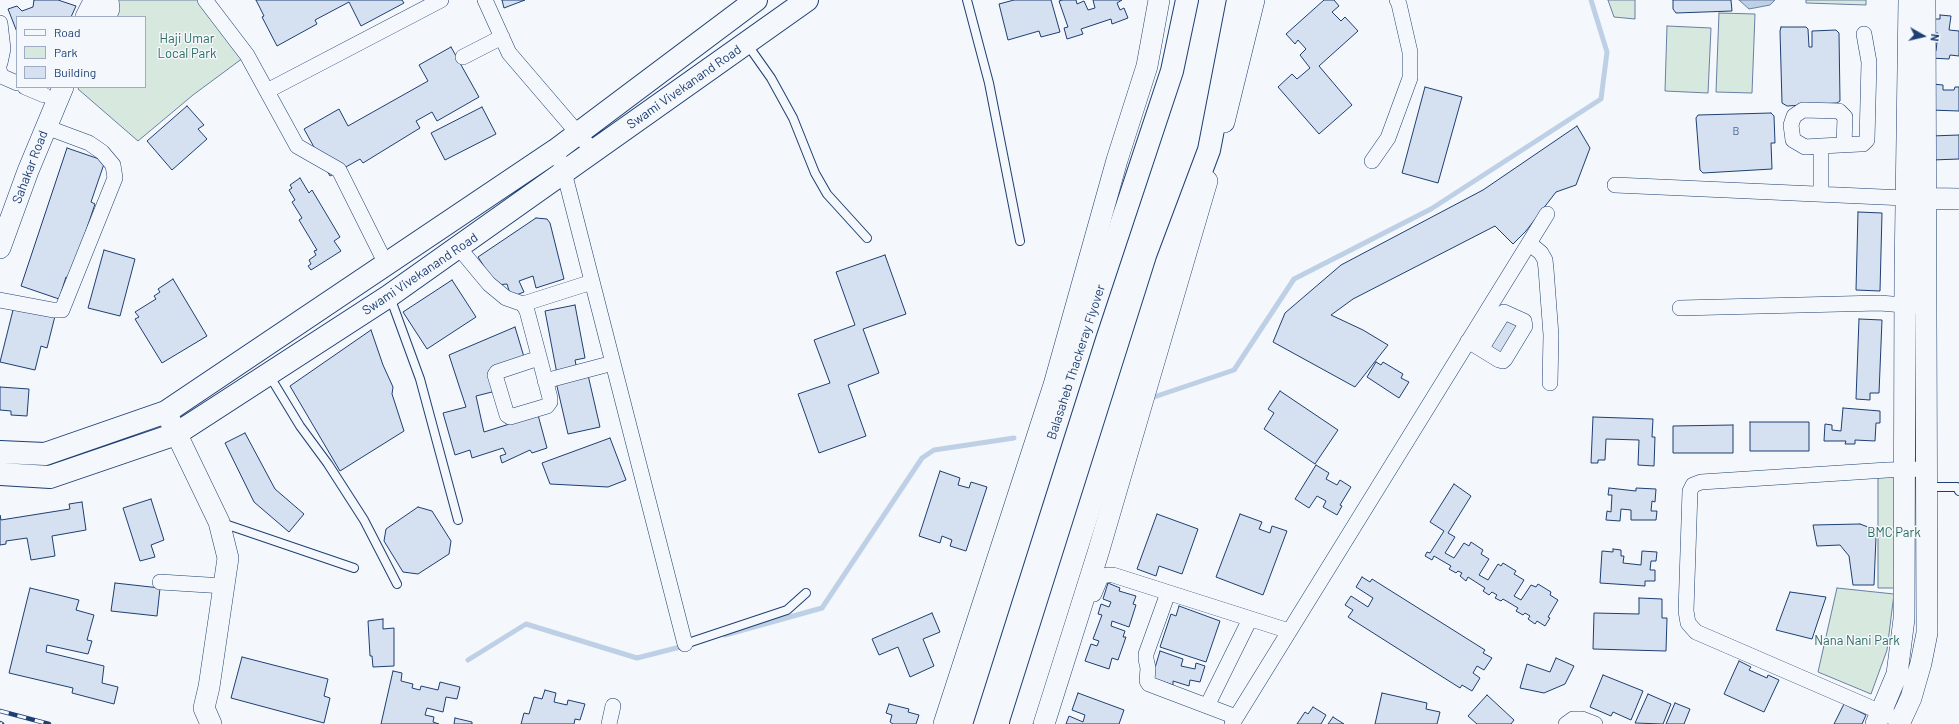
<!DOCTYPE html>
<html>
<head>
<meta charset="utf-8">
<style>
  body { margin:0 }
  #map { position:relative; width:1959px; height:724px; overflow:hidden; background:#f4f7fb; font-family:Barlow,sans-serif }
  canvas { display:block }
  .legend { position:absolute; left:16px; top:16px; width:130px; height:72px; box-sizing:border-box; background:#f4f7fb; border:1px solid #9eadc5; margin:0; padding:5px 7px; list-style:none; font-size:12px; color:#1d3f73 }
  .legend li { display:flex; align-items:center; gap:8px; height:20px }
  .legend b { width:20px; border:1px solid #9eadc5 }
  .north { position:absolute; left:1903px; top:16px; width:40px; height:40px; -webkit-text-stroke:3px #f4f7fb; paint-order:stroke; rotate:98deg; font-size:11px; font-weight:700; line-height:16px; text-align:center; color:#1d3f73 }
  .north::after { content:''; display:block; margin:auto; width:14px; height:18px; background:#1d3f73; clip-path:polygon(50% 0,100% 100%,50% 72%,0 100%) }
</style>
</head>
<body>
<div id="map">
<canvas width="1959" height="724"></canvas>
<ul class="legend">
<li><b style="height:5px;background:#f4f7fb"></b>Road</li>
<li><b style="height:11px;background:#d7e8df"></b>Park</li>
<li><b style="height:11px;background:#d5e0f0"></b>Building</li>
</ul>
<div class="north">N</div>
</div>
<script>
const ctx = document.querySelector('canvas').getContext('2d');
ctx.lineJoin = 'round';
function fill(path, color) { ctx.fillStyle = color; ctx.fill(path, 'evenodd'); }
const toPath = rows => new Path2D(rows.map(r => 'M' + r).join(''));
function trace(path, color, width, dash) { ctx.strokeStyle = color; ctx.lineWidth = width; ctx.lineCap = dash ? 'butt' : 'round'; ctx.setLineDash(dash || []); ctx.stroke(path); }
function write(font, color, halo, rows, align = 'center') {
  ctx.font = font + ' Barlow,sans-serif'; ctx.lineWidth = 3; ctx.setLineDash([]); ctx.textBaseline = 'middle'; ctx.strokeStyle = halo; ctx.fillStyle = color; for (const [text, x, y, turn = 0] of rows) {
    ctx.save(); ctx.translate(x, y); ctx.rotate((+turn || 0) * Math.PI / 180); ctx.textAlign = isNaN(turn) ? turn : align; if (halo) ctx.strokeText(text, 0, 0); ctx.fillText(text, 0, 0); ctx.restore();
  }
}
const green = toPath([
  [114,0,205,0,247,55,193,95,138,141,78,89,79,87,145,87,145,17,108,17,114,0],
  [1608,0,1635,0,1635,19,1614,17,1608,0],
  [1806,0,1866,0,1866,5,1806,3,1806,0],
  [1719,13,1755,14,1752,93,1716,92,1719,13],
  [1667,26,1711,28,1708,93,1665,91,1667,26],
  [1878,477,1910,478,1910,588,1878,588,1878,477],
  [1837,588,1894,594,1887,650,1871,694,1818,672,1837,588]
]);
const water = toPath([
  [1739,0,1775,0,1770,5,1749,9,1739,0]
]);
const stream = toPath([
  [1154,397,1234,370,1294,279,1431,209,1601,99,1607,52,1591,0],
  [725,635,822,608,922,458,934,450,1014,438],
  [468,660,526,624,637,658,684,646]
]);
const building = toPath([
  [34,0,58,0,76,6,71,17,17,17,17,32,8,9,17,6,22,11,33,7,34,0],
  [256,0,402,0,404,3,361,26,349,2,315,20,317,24,277,46,262,17,264,16,256,0],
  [502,0,525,0,504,8,502,0],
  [1014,0,1051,0,1060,32,1041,37,1039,31,1008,40,999,4,1014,0],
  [1062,0,1076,0,1077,4,1084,1,1088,10,1095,8,1093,0,1122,0,1117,3,1120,10,1124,8,1128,18,1112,24,1111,19,1081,29,1083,34,1067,39,1064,28,1068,27,1059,1,1062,0],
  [1324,0,1334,0,1339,6,1332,12,1341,21,1345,17,1358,31,1319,66,1352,105,1319,134,1278,87,1292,74,1297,79,1310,68,1300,55,1306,49,1298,40,1295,44,1286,34,1324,0],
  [1673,0,1731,0,1732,11,1676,13,1673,9,1673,0],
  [1940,15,1951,16,1949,30,1959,31,1959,56,1950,55,1949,59,1930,58,1930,50,1936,51,1938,33,1932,33,1932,19,1940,19,1940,15],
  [1781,27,1806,27,1808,29,1809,47,1812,47,1812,31,1836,30,1839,33,1840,101,1837,103,1787,106,1782,103,1780,31,1781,27],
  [451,47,479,97,437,121,432,112,416,121,420,128,363,163,360,159,330,176,304,129,339,109,348,126,428,81,419,65,451,47],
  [1932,84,1943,85,1943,90,1954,90,1955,87,1959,87,1959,111,1930,110,1932,84],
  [1425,87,1462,97,1438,183,1402,173,1425,87],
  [187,106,204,125,198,129,207,139,172,170,147,141,187,106],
  [482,107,496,134,445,160,431,133,482,107],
  [1771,113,1774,116,1775,143,1771,143,1772,169,1703,173,1700,170,1696,118,1698,115,1771,113],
  [1577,126,1590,148,1576,185,1556,192,1526,231,1513,244,1495,226,1353,299,1331,315,1363,330,1388,345,1355,387,1273,342,1285,313,1341,265,1483,190,1577,126],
  [1959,135,1959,159,1932,160,1931,136,1959,135],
  [67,148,105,161,91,202,95,204,70,278,66,277,59,299,21,286,67,148],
  [300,178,309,193,312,190,340,237,334,241,341,251,311,270,308,266,311,264,309,260,316,255,314,251,317,250,299,220,302,218,292,202,295,200,289,190,292,188,290,185,300,178],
  [1858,212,1882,213,1880,291,1856,290,1858,212],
  [536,218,547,219,550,223,564,279,536,288,533,276,519,281,524,292,511,297,507,284,496,285,478,257,536,218],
  [104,250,135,259,120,316,88,308,104,250],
  [885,255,906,314,863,329,879,373,848,385,866,436,819,453,798,394,830,383,814,340,855,325,836,272,885,255],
  [173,279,207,336,162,363,135,319,139,317,135,312,156,299,154,296,160,292,158,289,173,279],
  [452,280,476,317,427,349,403,312,452,280],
  [575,305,585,358,575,360,577,370,557,374,545,311,575,305],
  [14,306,55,316,47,348,41,346,35,370,0,362,14,306],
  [1506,315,1521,325,1502,357,1486,348,1506,315],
  [1859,319,1882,320,1879,393,1870,393,1870,400,1856,399,1859,319],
  [515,327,524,357,489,370,496,391,476,396,484,432,538,415,547,448,532,453,530,450,502,463,500,456,506,454,503,448,472,458,470,450,455,455,443,413,466,407,449,355,515,327],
  [371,330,383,365,393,387,392,394,404,431,340,471,290,386,371,330],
  [1376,362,1381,365,1383,362,1403,374,1401,378,1409,382,1399,398,1367,377,1376,362],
  [588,375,600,427,568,434,556,382,588,375],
  [0,387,29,389,27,416,11,415,11,411,0,410,0,387],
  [1280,391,1338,430,1315,464,1264,429,1274,413,1268,409,1280,391],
  [1843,408,1880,411,1880,423,1876,423,1875,441,1855,440,1855,444,1845,444,1846,441,1824,441,1825,424,1832,425,1832,430,1841,431,1843,408],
  [1593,417,1653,419,1652,437,1655,437,1654,466,1638,465,1639,440,1606,439,1605,460,1598,460,1598,463,1591,463,1593,417],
  [1750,422,1809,422,1809,451,1750,451,1750,422],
  [1733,425,1733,453,1673,453,1673,426,1733,425],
  [245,433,275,489,304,514,289,532,254,502,225,443,245,433],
  [610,438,626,480,608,487,550,484,542,463,610,438],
  [1316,465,1329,473,1326,479,1337,485,1340,480,1351,487,1340,505,1342,506,1337,515,1323,507,1326,501,1317,496,1309,508,1295,499,1316,465],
  [940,471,960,478,958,485,969,488,971,482,987,487,966,551,950,546,952,540,942,536,940,543,919,536,940,471],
  [1454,484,1471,496,1448,533,1455,537,1445,553,1454,558,1464,543,1469,546,1471,542,1483,550,1481,554,1489,559,1479,575,1488,580,1498,564,1501,566,1503,563,1516,571,1514,574,1524,580,1514,596,1521,600,1531,585,1536,587,1538,584,1551,592,1550,595,1558,600,1548,617,1550,618,1545,626,1537,621,1535,624,1528,619,1530,616,1525,613,1523,615,1516,611,1518,608,1503,599,1501,601,1495,598,1497,595,1492,592,1489,595,1483,591,1485,588,1468,577,1466,581,1460,576,1462,573,1458,571,1456,573,1449,569,1451,566,1434,556,1432,560,1425,556,1427,552,1430,553,1444,531,1430,522,1454,484],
  [1609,488,1636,491,1636,488,1656,489,1655,502,1652,501,1651,511,1657,511,1656,520,1631,520,1631,510,1621,509,1620,521,1606,520,1607,511,1611,512,1612,495,1608,495,1609,488],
  [151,499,164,540,151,545,155,557,140,561,123,508,151,499],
  [82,502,86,530,52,536,55,556,31,560,27,538,6,541,6,544,0,545,0,515,1,520,70,509,69,504,82,502],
  [418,507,432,511,451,541,449,554,418,574,403,572,384,541,386,529,418,507],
  [1157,514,1198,529,1182,574,1159,566,1156,576,1137,569,1157,514],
  [1240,514,1262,522,1259,529,1270,533,1272,526,1287,531,1263,595,1216,577,1240,514],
  [1860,524,1868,527,1874,532,1876,537,1874,585,1853,585,1849,556,1840,545,1817,546,1813,525,1860,524],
  [1613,549,1621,550,1621,556,1624,556,1623,563,1641,565,1642,551,1657,552,1656,561,1651,561,1650,570,1655,570,1655,581,1645,581,1645,586,1600,583,1602,551,1613,552,1613,549],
  [1362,577,1370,582,1372,579,1485,650,1483,653,1492,658,1484,670,1477,666,1473,673,1480,678,1472,691,1462,685,1460,688,1348,617,1353,610,1345,605,1351,596,1368,607,1373,598,1356,587,1362,577],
  [115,583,160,588,157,616,111,611,115,583],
  [1108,583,1120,588,1119,591,1136,596,1133,604,1136,605,1129,627,1112,621,1111,626,1125,631,1123,637,1126,637,1118,660,1112,658,1109,669,1085,661,1091,644,1097,646,1099,641,1093,639,1102,615,1098,614,1101,604,1109,607,1111,602,1103,599,1108,583],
  [30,588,79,600,76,610,94,615,87,640,92,641,88,654,47,645,46,652,104,666,102,683,118,687,114,704,72,693,73,688,9,673,30,588],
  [1790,592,1826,597,1812,639,1776,630,1790,592],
  [1639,598,1662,599,1662,618,1667,618,1666,651,1593,649,1594,613,1639,614,1639,598],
  [1179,606,1220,621,1206,662,1160,647,1171,614,1176,616,1179,606],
  [932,613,940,632,923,639,934,666,910,677,898,647,879,655,872,639,932,613],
  [383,619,383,629,394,628,394,666,373,667,372,656,370,656,368,621,383,619],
  [1160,651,1183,659,1181,666,1195,669,1196,663,1205,666,1200,682,1190,680,1189,686,1173,681,1173,685,1152,678,1160,651],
  [242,657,328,679,324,696,330,698,324,723,231,698,242,657],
  [1556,658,1574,666,1565,684,1544,693,1520,688,1527,664,1550,672,1556,658],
  [1739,661,1751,667,1749,670,1767,678,1768,675,1779,680,1764,712,1724,694,1739,661],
  [393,671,402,673,401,681,413,684,412,688,420,690,421,686,438,690,440,682,460,687,457,699,446,697,443,712,427,708,425,715,434,717,433,722,439,724,381,724,393,671],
  [1603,675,1643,691,1631,720,1613,712,1611,716,1590,707,1603,675],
  [545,690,556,693,554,702,567,705,568,700,585,704,580,720,575,719,574,724,521,724,524,713,529,714,534,697,542,699,545,690],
  [1078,693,1124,710,1119,724,1066,724,1069,716,1083,722,1085,715,1072,710,1078,693],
  [1382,693,1427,703,1426,709,1440,712,1437,724,1375,724,1382,693],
  [1648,694,1671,704,1663,724,1635,723,1648,694],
  [1487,695,1514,720,1511,724,1477,724,1468,716,1487,695],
  [1675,703,1690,709,1684,724,1666,724,1675,703],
  [889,704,909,709,908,712,919,715,916,724,893,724,890,722,892,715,886,713,889,704],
  [1844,704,1866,715,1862,724,1834,724,1844,704],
  [1313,707,1326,715,1321,724,1297,724,1305,712,1308,714,1313,707],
  [1333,717,1344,724,1328,724,1333,717],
  [455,718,472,722,472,724,454,724,455,718]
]);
const lane = toPath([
  [967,0,989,83,1020,241],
  [747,44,771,78,793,118,815,173,827,194,867,238],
  [390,297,420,379,458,520],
  [269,375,300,426,328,464,364,520,397,584],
  [1927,487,1957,487,1959,491],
  [222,523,354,568],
  [685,644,787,610,806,593]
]);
const street = toPath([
  [205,0,247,55,297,146,339,170,386,264],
  [485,0,509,53,593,151],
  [0,23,3,49,0,63],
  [463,57,502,37],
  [0,72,1,76,17,83],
  [25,87,44,95],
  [267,91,441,0],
  [1844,145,1845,117,1839,111,1803,110,1794,116,1791,125,1793,140,1805,147,1821,146,1860,144,1863,144,1867,140,1869,62,1864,34],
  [556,150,564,172,685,644],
  [1372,161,1388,138,1410,78,1410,52,1399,4,1397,0],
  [1615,185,1905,198],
  [1821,194,1821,146],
  [1529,243,1541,253,1545,260,1546,269,1551,335,1550,383],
  [459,248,489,284,506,298,523,304,527,311,550,398,550,402,547,406,510,417,507,415,495,375,497,372,539,358],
  [0,300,53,310,62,310,115,178,113,165,102,152,89,143,46,127],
  [523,304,592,282],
  [1680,308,1880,303,1915,306],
  [1468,341,1499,360,1503,361,1505,359,1525,326,1524,321,1504,312,1481,349],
  [545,381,613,363],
  [160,582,224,586],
  [1168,593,1146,654,1146,659,1148,668,1147,681,1149,684,1236,717],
  [1094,594,1101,577,1107,575,1113,575,1289,631],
  [1207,706,1250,619],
  [1890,716,1696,632,1688,623,1686,611,1690,491,1693,485,1701,482,1887,470,1927,469],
  [609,724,613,706],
  [1232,724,1547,214],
  [1566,724,1573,719,1582,719,1595,724]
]);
const secondary = toPath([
  [86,17,93,3,98,0],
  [105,17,109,9,108,0],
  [1224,122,1254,0],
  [1912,198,1959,199],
  [0,248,28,171,63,87],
  [166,412,219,522,228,558,209,687,204,708,211,724],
  [944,724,1054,385,1117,160,1147,66,1159,0],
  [1044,724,1098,553,1207,181],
  [1876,724,1897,674,1904,619,1905,274,1909,0],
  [1899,724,1911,698,1921,663,1927,633,1925,0]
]);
const primary = toPath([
  [0,452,45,454,166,412,556,150,756,0],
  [0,474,50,477,176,434,389,296,807,0],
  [961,724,1085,333,1172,71,1187,0],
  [1021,724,1167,262,1209,150,1238,0]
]);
const rail = toPath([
  [0,711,49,724],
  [0,723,2,724]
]);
const numberNames = [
  ["B",1736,131]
];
const parkNames = [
  ["Haji Umar",187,39],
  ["Local Park",187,54],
  ["BMC Park",1894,533],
  ["Nana Nani Park",1857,641]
];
const streetNames = [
  ["Swami Vivekanand Road",684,87,-35],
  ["Sahakar Road",30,167,-69],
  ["Swami Vivekanand Road",420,274,-34],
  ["Balasaheb Thackeray Flyover",1076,362,-72]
];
fill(green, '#d7e8df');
trace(green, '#687fa3', 1);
fill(water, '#bed0e5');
trace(water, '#687fa3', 1);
trace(stream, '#bed0e5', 5);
fill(building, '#d5e0f0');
trace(building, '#1d3f73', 1);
trace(lane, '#1d3f73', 10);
trace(street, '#1d3f73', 16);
trace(secondary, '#1d3f73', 22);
trace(primary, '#1d3f73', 24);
trace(lane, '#f4f7fb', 8);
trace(street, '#f4f7fb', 15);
trace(secondary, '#f4f7fb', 21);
trace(primary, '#f4f7fb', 22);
trace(rail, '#1d3f73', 4.5);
trace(rail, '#f4f7fb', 3, [9]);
write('11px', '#4b6792', null, numberNames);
write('13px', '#2c6c60', '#f4f7fb', parkNames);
write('13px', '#1d3f73', '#f4f7fb', streetNames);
</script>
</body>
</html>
